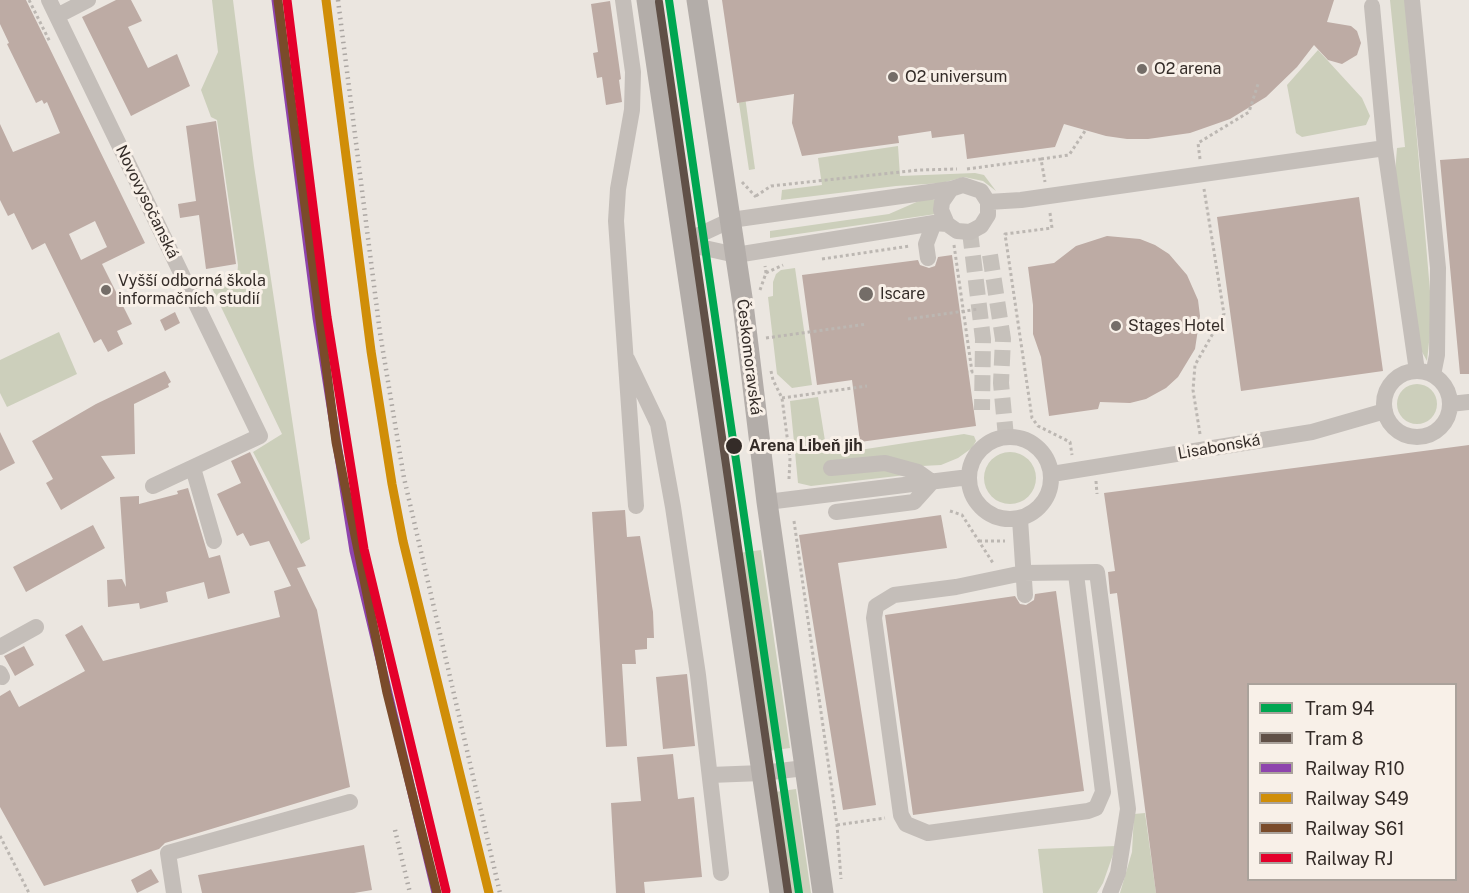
<!DOCTYPE html>
<html>
<head>
<meta charset="utf-8">
<style>
  body { margin:0 }
  #map { position:relative; width:1469px; height:893px; overflow:hidden; background:#ebe6e0; font-family:"Public Sans",sans-serif }
  canvas { display:block }
  .legend { position:absolute; left:1247px; top:683px; width:210px; height:198px; box-sizing:border-box; background:#f8f0e8; border:2px solid #aaa29b; margin:0; padding:8px 10px; list-style:none; font-size:18px; color:#342c28 }
  .legend li { display:flex; align-items:center; gap:12px; height:30px }
  .legend b { width:30px; border:2px solid #aaa29b }
</style>
</head>
<body>
<div id="map">
<canvas width="1469" height="893"></canvas>
<ul class="legend">
<li><b style="height:8px;background:#00a651"></b>Tram 94</li>
<li><b style="height:8px;background:#605047"></b>Tram 8</li>
<li><b style="height:8px;background:#8e44ad"></b>Railway R10</li>
<li><b style="height:8px;background:#d08e08"></b>Railway S49</li>
<li><b style="height:8px;background:#7a4b2a"></b>Railway S61</li>
<li><b style="height:8px;background:#e4002b"></b>Railway RJ</li>
</ul>
</div>
<script>
const ctx = document.querySelector('canvas').getContext('2d');
ctx.lineJoin = 'round';
function fill(path, color) { ctx.fillStyle = color; ctx.fill(path, 'evenodd'); }
const toPath = rows => new Path2D(rows.map(r => 'M' + r).join(''));
function trace(path, color, width, dash) { ctx.strokeStyle = color; ctx.lineWidth = width; ctx.lineCap = dash ? 'butt' : 'round'; ctx.setLineDash(dash || []); ctx.stroke(path); }
function write(font, color, halo, rows, align = 'center') {
  ctx.font = font + ' "Public Sans",sans-serif'; ctx.lineWidth = 6; ctx.setLineDash([]); ctx.textBaseline = 'middle'; ctx.strokeStyle = halo; ctx.fillStyle = color; for (const [text, x, y, turn = 0] of rows) {
    ctx.save(); ctx.translate(x, y); ctx.rotate((+turn || 0) * Math.PI / 180); ctx.textAlign = isNaN(turn) ? turn : align; if (halo) ctx.strokeText(text, 0, 0); ctx.fillText(text, 0, 0); ctx.restore();
  }
}
const green = toPath([
  [212,0,233,0,254,166,310,539,301,544,253,452,282,434,211,286,237,277,238,265,217,120,211,117,201,90,218,52],
  [1390,0,1405,0,1432,314,1427,361,1421,350,1395,173,1397,148,1405,147],
  [1318,50,1362,98,1370,116,1366,125,1302,137,1296,133,1287,85],
  [743,82,755,169,749,170,736,83],
  [898,146,900,176,975,173,984,175,996,191,983,181,964,177,942,183,896,186,781,200,782,190,822,185,818,158],
  [928,197,935,200,936,214,770,238,770,231,889,214],
  [795,268,812,385,792,388,777,374,768,297,773,296,773,282,776,274,781,270],
  [59,332,77,374,7,407,0,393,0,360],
  '1397 404a20 20 0 1 1 40 0a20 20 0 1 1-40 0Z',
  [818,397,826,447,853,444,853,451,964,434,974,436,976,441,972,448,958,458,941,465,922,466,906,475,811,486,798,483,790,401],
  '984 478a26 26 0 1 1 52 0a26 26 0 1 1-52 0Z',
  [761,550,790,748,768,751,739,553],
  [796,789,811,893,789,893,775,792],
  [1145,813,1156,893,1120,893,1132,852,1134,814],
  [1116,846,1103,883,1097,893,1043,893,1038,849]
]);
const building = toPath([
  [0,0,26,0,145,243,102,264,132,324,117,331,123,344,108,352,101,339,94,343,45,243,32,250,14,213,8,216,0,200,0,124,13,152,60,133,47,102,44,104,42,100,36,103,7,44,9,43,0,24],
  [95,221,107,247,81,260,69,234],
  [116,0,131,0,142,21,128,27,148,68,177,54,190,86,131,116,82,17],
  [722,0,1334,0,1327,22,1351,26,1357,31,1361,43,1357,55,1342,64,1328,60,1314,45,1297,67,1266,97,1230,119,1190,133,1148,139,1127,139,1106,136,1064,124,1055,147,967,159,964,134,932,138,931,131,898,136,899,143,802,156,792,123,794,94,737,103],
  [610,1,621,79,619,80,622,102,606,105,602,77,597,78,593,53,598,52,591,4],
  [216,121,236,264,206,269,199,215,180,218,178,204,196,201,186,126],
  [1469,158,1469,374,1460,374,1440,160],
  [1359,197,1383,371,1241,391,1217,217],
  [1107,236,1140,239,1155,245,1169,254,1187,275,1198,300,1200,316,1195,349,1178,377,1166,388,1146,399,1130,403,1100,402,1098,409,1049,416,1041,357,1033,334,1033,305,1028,267,1054,263,1076,246],
  [952,255,976,426,860,442,852,380,817,385,802,275,918,260,920,265,929,268,935,266,938,257],
  [175,312,180,323,165,331,160,320],
  [165,371,171,382,168,384,169,387,134,404,135,454,101,456,115,478,61,510,46,483,53,479,32,441,96,404],
  [0,432,15,463,0,471],
  [1469,445,1469,893,1156,893,1117,593,1110,594,1108,572,1115,571,1104,493],
  [1248,684,1455,684,1455,879,1248,879],
  [250,452,306,566,297,568,317,610,350,787,165,843,159,849,44,886,0,807,0,696,10,690,19,707,85,671,65,635,82,625,103,661,280,617,274,591,291,586,269,541,250,546,243,533,237,536,217,494,241,483,231,461],
  [188,488,209,558,220,555,230,593,208,599,204,582,166,592,168,602,140,609,139,603,108,607,107,580,122,579,126,587,120,497,139,496,139,504,178,494,177,491],
  [625,510,627,537,640,536,653,612,654,638,647,638,647,649,635,650,636,664,622,664,627,746,606,747,592,512],
  [941,515,947,548,838,563,876,805,843,810,799,535],
  [93,525,105,548,26,592,13,567],
  [1056,591,1084,791,913,815,885,615,1015,596,1020,604,1026,605,1034,600,1035,594],
  [24,646,34,665,15,676,4,656],
  [687,674,695,746,663,749,656,677],
  [673,754,678,799,694,797,702,877,644,882,645,893,616,893,611,803,641,801,637,757],
  [364,845,372,890,354,893,202,893,198,875],
  [151,869,159,882,137,893,131,880]
]);
const minorTunnel = toPath([
  [970,232,983,339,982,410],
  [990,255,1003,339,1001,383,1006,437]
]);
const path = toPath([
  [29,0,50,42],
  [1041,159,1069,155,1085,131],
  [1200,159,1198,143,1249,112,1258,84],
  [967,169,1041,159,1045,182],
  [742,182,756,197],
  [756,196,771,186,919,170,957,169],
  [1050,213,1052,228,1005,234,1032,418,1038,426,1070,442,1072,455],
  [954,245,972,372,968,372],
  [822,259,910,246],
  [766,273,783,265],
  [760,290,766,273,765,266],
  [908,319,979,309],
  [766,338,867,324],
  [771,371,773,380,782,398,790,459,789,479],
  [782,398,867,386],
  [1200,434,1193,390,1195,365,1224,314,1204,189],
  [1096,481,1097,494],
  [950,511,962,515,993,563],
  [794,521,837,825,841,879],
  [979,541,1005,541],
  [837,825,885,818],
  [0,836,29,893]
]);
const minor = toPath([
  [49,0,260,436,153,486],
  [623,0,633,72,632,110,618,189,616,221,636,506],
  [1412,0,1438,268,1437,355,1433,375],
  [1372,6,1385,148,1417,371],
  [57,16,88,0],
  [988,202,1021,200,1385,148],
  [682,243,736,255,934,223,947,224,957,231,970,232,981,226,988,215,988,202,981,191,963,185,951,189,942,202,941,210,947,224],
  [682,243,731,220,951,189],
  [928,258,926,244,934,223],
  [627,359,658,424,673,507,698,675,721,873],
  '1384 404a33 33 0 1 1 66 0a33 33 0 1 1-66 0Z',
  [1450,404,1469,402],
  '969 478a41 41 0 1 1 82 0a41 41 0 1 1-82 0Z',
  [193,468,214,541],
  [831,468,885,463,918,472,932,482,914,502,836,512],
  [1052,474,1312,432,1385,411],
  [767,502,969,477],
  [1020,519,1025,595],
  [1076,574,1103,792,1096,808,1088,811,928,833,906,824,901,815,874,618,876,606,894,595,956,587,1023,573,1097,572,1128,809,1118,873,1110,893],
  [0,647,36,627],
  [0,673,2,677],
  [710,775,762,773,805,768],
  [174,893,168,853,350,802]
]);
const major = toPath([
  [647,0,780,893],
  [697,0,743,304,767,502,823,893]
]);
const rail = toPath([
  [338,0,380,333,404,478,500,893],
  [395,830,410,893]
]);
const rail1 = toPath([
  [276,0,317,318,354,551,436,893]
]);
const rail2 = toPath([
  [326,0,371,351,392,484,403,541,489,893]
]);
const rail3 = toPath([
  [278,1,336,442,387,693,437,893]
]);
const rail4 = toPath([
  [287,0,327,317,364,549,446,891]
]);
const tram1 = toPath([
  [669,0,799,893]
]);
const tram2 = toPath([
  [659,2,788,893]
]);
const markers = [
  [1142,69,6,"#746d68"],
  [893,77,6,"#746d68"],
  [106,290,6,"#746d68"],
  [866,294,8,"#746d68"],
  [1116,326,6,"#746d68"],
  [734,446,9,"#342c28"]
];
const poiNames = [
  ["O2 arena",1154,69],
  ["O2 universum",905,77],
  ["Vyšší odborná škola",118,281],
  ["informačních studií",118,299],
  ["Iscare",880,294],
  ["Stages Hotel",1128,326]
];
const streetNames = [
  ["Novovysočanská",147,202,64],
  ["Českomoravská",749,357,83],
  ["Lisabonská",1219,447,-10]
];
const stopNames = [
  ["Arena Libeň jih",749,446]
];
fill(green, '#cccfbb');
fill(building, '#bdaba4');
trace(minorTunnel, '#c6c1bb', 16, [16, 8]);
trace(path, '#bcb7b2', 3, [3, 3]);
trace(minor, '#c4beb9', 16);
trace(major, '#b3ada9', 21);
trace(rail, '#aca7a3', 4.5, [1.5, 4.5]);
trace(rail1, '#8e44ad', 9);
trace(rail2, '#d08e08', 9);
trace(rail3, '#7a4b2a', 9);
trace(rail4, '#e4002b', 9);
trace(tram1, '#00a651', 8);
trace(tram2, '#605047', 8);
for (const [x, y, r, color] of markers) { const dot = new Path2D(); dot.arc(x, y, r, 0, 2 * Math.PI); ctx.fillStyle = color; ctx.fill(dot); trace(dot, '#f8f0e8', 2); }
write('16px', '#342c28', '#f8f0e8', poiNames, 'left');
write('16px', '#342c28', '#f8f0e8', streetNames);
write('bold 16px', '#342c28', '#f8f0e8', stopNames, 'left');
</script>
</body>
</html>
